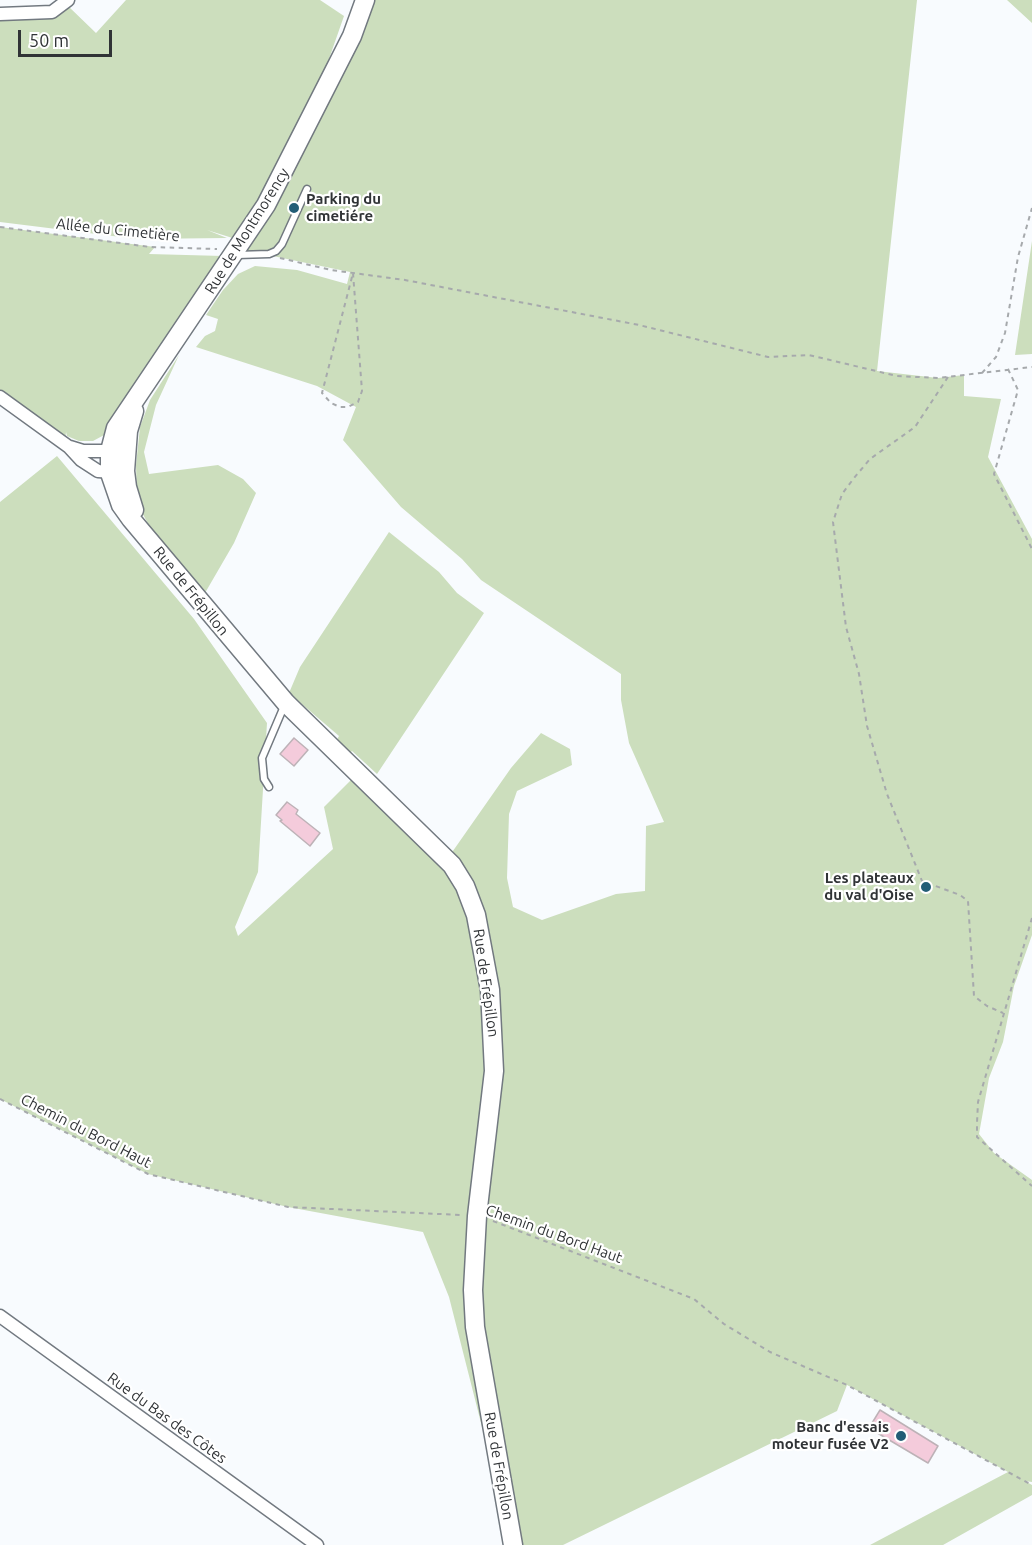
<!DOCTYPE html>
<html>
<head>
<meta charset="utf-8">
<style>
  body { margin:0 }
  #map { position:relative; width:1032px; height:1545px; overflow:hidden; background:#f8fbfe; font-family:Ubuntu,sans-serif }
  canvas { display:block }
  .scale { position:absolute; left:18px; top:30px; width:94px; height:27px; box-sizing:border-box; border:3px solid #303336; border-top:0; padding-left:8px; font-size:18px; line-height:21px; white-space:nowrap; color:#303336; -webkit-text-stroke:4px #fff; paint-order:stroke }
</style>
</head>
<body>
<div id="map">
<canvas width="1032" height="1545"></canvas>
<div class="scale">50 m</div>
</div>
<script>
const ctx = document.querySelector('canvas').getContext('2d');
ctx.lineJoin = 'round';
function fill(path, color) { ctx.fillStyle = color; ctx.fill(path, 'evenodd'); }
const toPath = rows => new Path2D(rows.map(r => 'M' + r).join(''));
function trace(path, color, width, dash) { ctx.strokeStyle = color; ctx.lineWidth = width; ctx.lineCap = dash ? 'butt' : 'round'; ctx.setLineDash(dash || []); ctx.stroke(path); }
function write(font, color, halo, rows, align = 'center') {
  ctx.font = font + ' Ubuntu,sans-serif'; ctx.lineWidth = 4.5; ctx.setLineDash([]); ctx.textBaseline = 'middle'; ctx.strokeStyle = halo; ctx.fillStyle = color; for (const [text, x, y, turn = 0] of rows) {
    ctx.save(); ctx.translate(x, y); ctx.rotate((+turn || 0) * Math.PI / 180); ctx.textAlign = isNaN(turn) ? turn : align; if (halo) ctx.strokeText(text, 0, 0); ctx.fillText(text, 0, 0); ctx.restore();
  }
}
const green = toPath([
  [126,0,320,0,344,16,316,96,363,0,917,0,877,371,938,378,964,375,964,396,1001,399,988,457,1032,539,1032,935,1014,986,1003,1042,989,1078,979,1134,994,1153,1032,1180,1032,1482,1025,1481,1032,1485,1032,1495,943,1545,870,1545,1008,1472,847,1385,837,1411,563,1545,512,1545,449,1297,423,1232,288,1207,148,1174,0,1099,0,502,57,456,194,619,267,723,258,872,235,927,238,936,333,849,324,807,352,779,448,858,511,768,541,733,570,749,572,765,517,791,509,814,507,878,513,907,542,920,616,894,645,891,646,826,664,822,629,743,621,700,621,674,481,580,462,559,401,507,343,440,356,407,317,386,196,347,205,336,215,331,218,319,206,315,223,290,238,274,255,266,297,270,347,284,350,272,263,254,235,252,242,241,207,230,227,238,137,239,0,222,0,19,67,5,96,33],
  [1007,0,1032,0,1032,23],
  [0,227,155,247,149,254,223,256,106,434,93,441,79,441,67,436,66,432,65,443,0,397],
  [1032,241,1032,354,1015,355],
  [179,355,156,405,144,452,149,474,218,465,243,479,256,493,234,543,205,593,154,535,137,503,136,465,140,427,150,400],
  [389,532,439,572,457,593,484,613,377,774,352,751,343,759,332,748,339,736,289,693,300,667]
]);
const building = toPath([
  [294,738,308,750,294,766,280,754,294,738],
  [287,802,298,810,296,814,320,833,310,846,280,821,282,820,276,815,287,802],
  [880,1410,938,1446,928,1463,869,1428,880,1410]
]);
const path = toPath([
  [0,227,150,247,217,249],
  [280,258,331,270,405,280,639,325,768,357,809,355,897,376,938,378,1032,367],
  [353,273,362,391,358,402,348,407,340,407,331,403,322,393,353,273],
  [1008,369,1018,390,994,474,1032,549],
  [982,373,996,357,1005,333,1018,257,1032,208],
  [948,377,915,427,870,459,854,478,842,494,833,522,846,627,859,674,867,726,887,794,922,881,960,895,968,901,974,996,987,1006,1003,1013],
  [1032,918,978,1102,977,1123,977,1137,1032,1186],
  [0,1099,148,1174,288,1207,461,1215],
  [493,1221,694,1299,724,1324,770,1352,847,1385,1032,1485]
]);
const lane = toPath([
  [237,255,269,254,276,251,282,244,307,189],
  [269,787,264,779,262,758,285,704]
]);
const street = toPath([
  [0,14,52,12,68,0],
  [0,397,69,447,81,460,98,471,115,472],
  [70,447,83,451,110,451,116,456],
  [0,1316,317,1545]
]);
const secondary = toPath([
  [365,0,352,36,266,205,116,428,110,451,110,473,121,505,131,519,286,703,452,865,465,886,476,915,490,990,494,1071,477,1216,473,1290,475,1327,513,1545],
  [134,411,128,431,125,471,127,487,134,510]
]);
const markers = [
  [294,208,6,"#225d76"],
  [926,887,6,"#225d76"],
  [901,1436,6,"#225d76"]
];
const poiNames = [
  ["Parking du",306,199,"left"],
  ["cimetiére",306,216,"left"],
  ["Les plateaux",914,878],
  ["du val d'Oise",914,895],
  ["Banc d'essais",889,1427],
  ["moteur fusée V2",889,1444]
];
const streetNames = [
  ["Allée du Cimetière",118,230,6],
  ["Rue de Montmorency",247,231,-58],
  ["Rue de Frépillon",191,591,51],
  ["Rue de Frépillon",486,983,82],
  ["Chemin du Bord Haut",86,1131,27],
  ["Chemin du Bord Haut",554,1234,20],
  ["Rue du Bas des Côtes",167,1418,36],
  ["Rue de Frépillon",499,1466,80]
];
fill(green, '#ccdebd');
fill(building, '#f4cbdb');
trace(building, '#bdb2b7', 1.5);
trace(lane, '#727980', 9);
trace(street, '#727980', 15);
trace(secondary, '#727980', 21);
trace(path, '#a6a9ac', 2, [4.5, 4.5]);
trace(lane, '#fff', 6);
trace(street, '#fff', 12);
trace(secondary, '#fff', 18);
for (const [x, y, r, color] of markers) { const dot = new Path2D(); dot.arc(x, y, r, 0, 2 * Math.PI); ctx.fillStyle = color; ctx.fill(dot); trace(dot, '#fff', 2); }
write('bold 15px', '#303336', '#fff', poiNames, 'right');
write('15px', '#303336', '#fff', streetNames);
</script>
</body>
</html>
